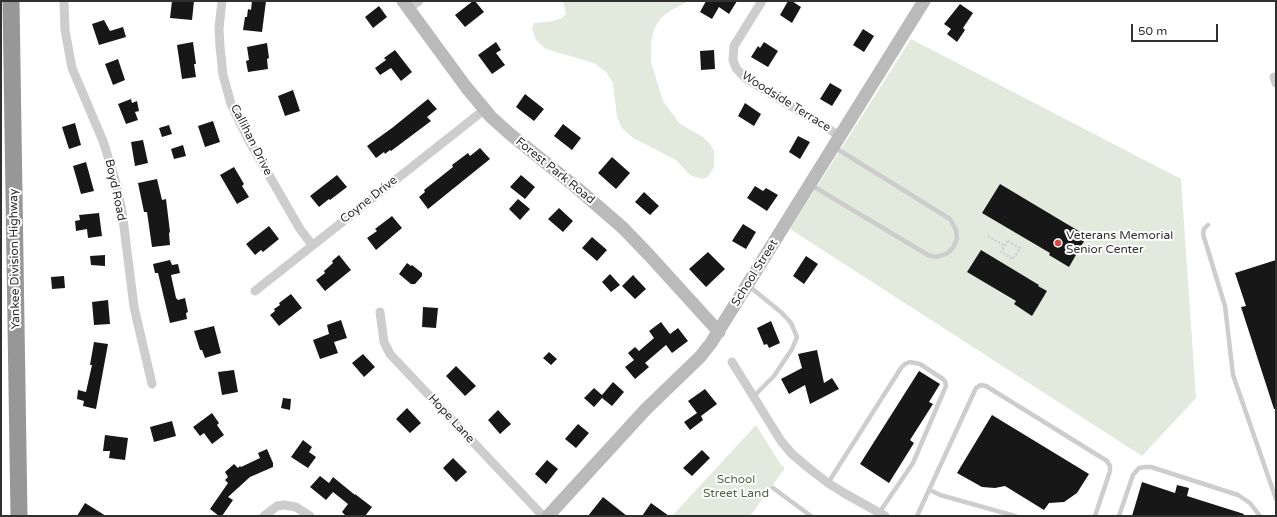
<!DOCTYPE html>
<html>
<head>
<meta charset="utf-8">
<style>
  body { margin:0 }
  #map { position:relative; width:1277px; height:517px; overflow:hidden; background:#fff; font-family:"Varela Round",sans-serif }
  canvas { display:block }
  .frame { position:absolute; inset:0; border:2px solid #303030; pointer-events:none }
  .scale { position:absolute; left:1131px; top:24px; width:87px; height:18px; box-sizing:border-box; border:2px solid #303030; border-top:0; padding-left:5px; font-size:12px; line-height:14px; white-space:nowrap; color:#303030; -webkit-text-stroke:3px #fff; paint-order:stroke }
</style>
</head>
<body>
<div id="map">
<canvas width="1277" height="517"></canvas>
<div class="frame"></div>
<div class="scale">50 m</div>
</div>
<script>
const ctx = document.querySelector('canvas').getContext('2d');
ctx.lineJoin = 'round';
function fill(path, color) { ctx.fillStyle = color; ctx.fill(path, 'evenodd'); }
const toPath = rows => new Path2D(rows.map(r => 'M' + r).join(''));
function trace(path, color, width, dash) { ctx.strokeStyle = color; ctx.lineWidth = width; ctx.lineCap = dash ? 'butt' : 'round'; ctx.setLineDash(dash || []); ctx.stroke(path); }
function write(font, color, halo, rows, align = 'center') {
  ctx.font = font + ' "Varela Round",sans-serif'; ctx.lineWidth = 4; ctx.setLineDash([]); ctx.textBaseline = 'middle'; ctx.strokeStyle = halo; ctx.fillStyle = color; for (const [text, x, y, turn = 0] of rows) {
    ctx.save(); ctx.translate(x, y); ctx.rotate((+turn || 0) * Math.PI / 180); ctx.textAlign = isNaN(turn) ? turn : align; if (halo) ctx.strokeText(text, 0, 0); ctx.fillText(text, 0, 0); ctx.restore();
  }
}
const green = toPath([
  [563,1,687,1,685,3,670,11,660,19,654,29,651,43,651,62,663,101,680,124,703,137,710,144,714,151,714,167,708,177,702,179,690,175,676,160,633,138,622,128,617,117,613,83,606,72,594,63,546,49,536,40,532,29,534,23,554,21,562,18,566,14],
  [911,39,1181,179,1196,398,1142,456,790,229],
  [756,425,781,465,785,468,750,516,672,516]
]);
const building = toPath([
  [172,1,194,1,192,20,170,18],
  [252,1,266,1,262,32,243,30,245,17,247,17,248,9,251,10],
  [473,1,475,1,484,12,465,27,455,15],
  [706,1,737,1,729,14,719,7,712,19,700,12],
  [788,1,792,1,801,7,792,23,780,15],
  [960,4,973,13,963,28,965,30,957,42,947,34,951,29,944,24],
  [379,6,387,17,373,28,365,17],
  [104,20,110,31,123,27,126,37,99,45,92,24],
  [863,29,874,36,864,52,853,45],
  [193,42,196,64,194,64,196,77,182,79,177,45],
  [496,42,501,50,496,53,505,65,492,74,478,55],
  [764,42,778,51,768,67,751,57,758,46,760,48],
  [267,43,269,58,267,59,268,69,248,72,246,61,249,60,247,47],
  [395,50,412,72,401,81,391,68,380,75,375,68,386,60,384,58],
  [714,50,715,69,701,70,700,51],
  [118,59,125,80,113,85,105,64],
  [830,83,842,90,832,106,820,99],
  [293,90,300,111,285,116,278,96],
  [525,94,544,109,534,121,516,107],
  [131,99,132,103,137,101,139,111,135,112,138,120,126,124,118,104],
  [428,99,437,109,427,117,431,121,391,151,390,150,385,154,384,152,376,158,367,146,392,128],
  [745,103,761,114,754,126,738,116],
  [213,121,220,142,205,147,198,126],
  [75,123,81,145,69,149,62,127],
  [563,124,581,138,572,150,554,136],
  [169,125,172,134,162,137,159,128],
  [798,136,810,142,800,159,789,152],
  [143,140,148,163,135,166,131,142],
  [183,145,186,156,174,159,171,149],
  [480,148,490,159,428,209,419,197,425,192,424,190,453,167,452,165,468,153,470,156],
  [612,157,630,173,616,189,598,173],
  [86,162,94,191,81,194,73,166],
  [234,167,244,184,242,186,249,197,237,204,220,175],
  [337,175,347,187,330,200,329,199,319,207,310,196],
  [521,175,535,187,525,199,510,187],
  [157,179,162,200,166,199,170,232,169,233,170,245,152,247,147,212,144,212,138,183],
  [1000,184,1087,236,1069,267,1049,255,1050,253,982,213],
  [755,186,763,191,766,188,778,195,767,211,747,198],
  [644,192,659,206,650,215,635,202],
  [518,199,530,209,520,220,509,209],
  [559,208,573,221,563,232,548,219],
  [99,213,102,236,88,238,87,229,76,231,75,221,80,220,79,215],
  [392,216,402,228,376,250,367,238,377,231,375,229],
  [743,224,756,232,746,249,732,241],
  [269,226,279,239,263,252,261,250,255,255,246,244],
  [592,237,607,250,597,261,582,248],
  [981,250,1039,285,1038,286,1047,291,1032,316,1014,304,1016,301,967,272],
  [708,252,725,269,706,287,689,269],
  [105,255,105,266,91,265,90,256],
  [339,255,351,270,325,291,316,280,325,273,324,271,333,263,332,261],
  [806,256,818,264,804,284,793,276],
  [170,260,172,265,178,264,180,273,171,275,176,298,178,300,185,298,188,312,186,313,187,319,170,323,158,273,155,273,153,264],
  [1276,260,1276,409,1274,409,1241,307,1246,306,1235,273],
  [407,263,411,266,412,265,422,273,422,276,415,284,411,284,399,274],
  [610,274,620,285,611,292,602,282],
  [633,275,646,289,635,299,622,286],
  [64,276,65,288,52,289,51,277],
  [291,294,302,308,279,326,270,315,275,311,274,309,280,305,279,303],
  [108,300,110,324,94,325,92,302],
  [423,307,438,308,436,328,422,327],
  [341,320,347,338,334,342,338,353,320,359,313,340,329,334,327,325],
  [771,321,780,343,769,348,767,344,764,345,757,328],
  [661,322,670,334,678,328,688,341,672,353,666,345,645,363,649,367,635,379,625,367,634,360,628,353,635,347,639,351,654,338,649,331],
  [214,326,221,353,205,358,202,350,200,350,194,331],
  [94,342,108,344,96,409,83,406,84,401,77,399,78,390,86,392,92,365,90,365],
  [817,350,824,383,832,378,839,389,810,404,805,385,789,394,781,379,802,368,798,354],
  [549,352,557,359,551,365,543,358],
  [363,354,375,367,364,377,352,363],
  [456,366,476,386,465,396,446,376],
  [234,370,238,392,222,395,218,372],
  [919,371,940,384,929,402,933,404,910,440,914,443,889,483,860,464],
  [613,382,624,392,612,406,602,398,594,407,584,398,594,388,602,395],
  [705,389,717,404,701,416,703,420,690,430,684,422,697,413,688,401],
  [283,398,291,399,290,410,281,408],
  [407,408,421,423,410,433,396,419],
  [498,410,511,424,500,434,488,420],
  [212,413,219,423,217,425,224,435,212,444,204,433,200,436,193,427],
  [992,415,1089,474,1077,493,1064,502,1049,503,1044,510,1005,486,995,488,982,487,957,473],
  [172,421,176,436,154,442,150,427],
  [578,424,589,433,576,448,565,439],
  [105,435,128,438,125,460,109,458,110,451,103,451],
  [303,440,312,447,309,452,316,457,308,468,291,457],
  [267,449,273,463,273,467,250,477,228,497,233,500,222,516,219,516,210,509,228,483,225,480,228,477,225,472,234,464,238,468,240,466,241,467,260,458,258,453],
  [702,450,710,458,692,476,683,468],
  [453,458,467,472,456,482,443,468],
  [547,460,558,469,546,484,535,474],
  [320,476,329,483,333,477,355,495,355,494,372,507,365,516,346,516,342,512,348,504,333,492,326,500,310,487],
  [1142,482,1175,493,1177,485,1189,488,1187,496,1244,514,1243,516,1132,516],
  [603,497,627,516,588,516],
  [85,503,106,516,77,516],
  [651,503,669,516,642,516]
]);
const path = toPath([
  [988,236,1005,246],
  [1008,241,1020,248,1013,259,1001,252,1008,241]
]);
const lane = toPath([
  [811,185,928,255,936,257,943,255,948,253,954,246,957,238,956,230,950,219,834,147],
  [1208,225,1204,229,1203,234,1225,306,1233,375,1276,499],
  [749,286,782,313,791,323,797,337,792,349,774,376,754,396],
  [828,483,901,368,905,364,910,362,920,364,943,379,945,381,946,386,913,463,879,513],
  [773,488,811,516],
  [930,490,940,495,1015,516],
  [917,516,976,388,981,385,986,386,1107,461,1110,466,1110,471,1095,516],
  [1119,516,1133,475,1139,468,1145,467,1151,467,1238,495,1250,503,1260,516]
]);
const street = toPath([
  [64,1,65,30,72,68,103,141,115,179,122,211,134,307,152,384],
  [222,1,219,28,220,47,223,75,231,104,248,139,300,229,312,245],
  [762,1,734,46,733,60,736,68,745,78,840,136],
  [409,8,419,1],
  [1274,77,1276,83],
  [255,291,484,110],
  [380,312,384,342,390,354,543,516],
  [732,362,781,441,792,454,811,470,828,483,844,493,885,516],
  [264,516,277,506,284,505,296,507,310,516]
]);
const secondary = toPath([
  [403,1,466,87,491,117,510,134,577,188,623,228,649,255,719,332],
  [548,516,646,409,700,357,711,343,924,1]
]);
const highway = toPath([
  [11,1,19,516]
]);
const markers = [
  [1058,243,4,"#d44b45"]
];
const streetNames = [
  ["Woodside Terrace",786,102,32],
  ["Callihan Drive",251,140,63],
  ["Forest Park Road",555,171,39],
  ["Boyd Road",115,190,78],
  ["Coyne Drive",369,200,-38],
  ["Yankee Division Highway",15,259,-91],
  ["School Street",755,273,-58],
  ["Hope Lane",451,419,47]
];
const poiNames = [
  ["Veterans Memorial",1066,236],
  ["Senior Center",1066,250]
];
const parkNames = [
  ["School",736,480],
  ["Street Land",736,494]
];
fill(green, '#e2e9dd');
fill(building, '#171717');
trace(path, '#cacaca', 2, [2, 2]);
trace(lane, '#cdcdcd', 4.5);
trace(street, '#cdcdcd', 9);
trace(secondary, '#bababa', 13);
trace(highway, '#979797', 17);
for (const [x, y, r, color] of markers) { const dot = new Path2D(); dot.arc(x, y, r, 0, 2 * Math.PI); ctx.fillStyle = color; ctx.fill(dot); trace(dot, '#fff', 1.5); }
write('12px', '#303030', '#fff', streetNames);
write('12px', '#303030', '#fff', poiNames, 'left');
write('12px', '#4f6842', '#fff', parkNames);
</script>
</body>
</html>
